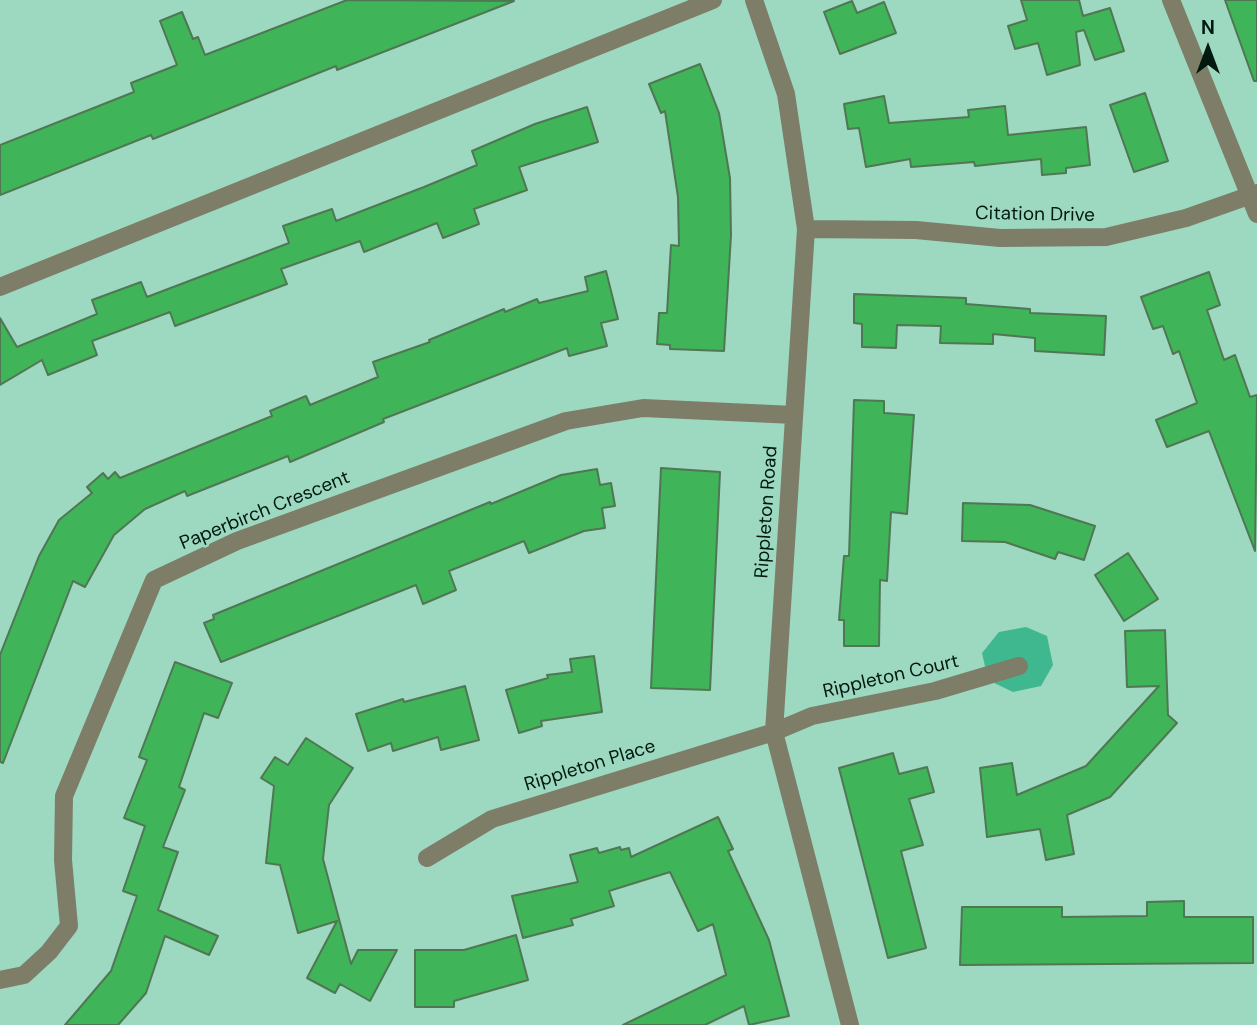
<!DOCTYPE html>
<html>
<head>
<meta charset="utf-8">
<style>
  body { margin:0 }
  #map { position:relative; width:1257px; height:1025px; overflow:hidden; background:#9dd8c0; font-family:"DM Sans",sans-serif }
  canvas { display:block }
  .north { position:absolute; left:1173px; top:14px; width:70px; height:70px; -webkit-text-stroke:5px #9dd8c0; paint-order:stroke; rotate:0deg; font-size:19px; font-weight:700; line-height:28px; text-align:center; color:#021911 }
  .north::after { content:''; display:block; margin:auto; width:24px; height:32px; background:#021911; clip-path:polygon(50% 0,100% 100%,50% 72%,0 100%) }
</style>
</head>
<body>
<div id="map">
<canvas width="1257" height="1025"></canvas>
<div class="north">N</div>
</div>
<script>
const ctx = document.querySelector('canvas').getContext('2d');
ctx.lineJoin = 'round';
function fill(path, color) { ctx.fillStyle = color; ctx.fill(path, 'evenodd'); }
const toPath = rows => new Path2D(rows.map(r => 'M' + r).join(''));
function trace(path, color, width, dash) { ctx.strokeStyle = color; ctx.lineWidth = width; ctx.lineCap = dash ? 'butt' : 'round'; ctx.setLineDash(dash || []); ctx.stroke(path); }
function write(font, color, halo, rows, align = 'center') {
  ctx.font = font + ' "DM Sans",sans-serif'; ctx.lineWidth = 5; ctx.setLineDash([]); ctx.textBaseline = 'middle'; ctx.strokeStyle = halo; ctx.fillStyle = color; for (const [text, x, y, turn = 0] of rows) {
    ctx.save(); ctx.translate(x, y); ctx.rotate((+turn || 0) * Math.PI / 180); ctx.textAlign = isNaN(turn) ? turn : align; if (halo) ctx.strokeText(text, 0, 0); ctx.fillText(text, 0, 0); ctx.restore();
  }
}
const green = toPath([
  [1026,627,1047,636,1053,665,1041,686,1013,692,988,680,982,653,999,632]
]);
const building = toPath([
  [347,0,514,1,337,70,336,66,153,139,151,135,0,195,0,145,134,92,131,83,177,65,160,21,182,12,193,39,198,37,205,55,347,0],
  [1021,0,1079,0,1083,16,1110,8,1124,51,1095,60,1084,30,1076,32,1080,65,1047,75,1038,43,1015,49,1008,26,1027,20,1021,0],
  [1225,0,1257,0,1257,81,1254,81,1225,0],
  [852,1,857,13,884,2,896,33,840,54,824,12,852,1],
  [700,64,719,113,730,178,731,235,724,351,670,349,670,345,657,344,659,313,667,313,671,245,679,246,678,197,665,111,661,113,649,84,700,64],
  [1145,93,1168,161,1134,172,1110,105,1145,93],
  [884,96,889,123,969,117,968,110,1005,106,1008,135,1086,127,1090,165,1066,168,1066,173,1042,175,1041,159,975,166,974,162,911,167,910,159,866,167,859,128,848,129,844,104,884,96],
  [587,107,598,142,519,167,527,190,474,209,479,224,443,238,437,223,364,252,360,241,281,269,287,284,175,326,170,312,92,341,97,355,48,375,42,360,0,385,0,318,17,347,97,314,92,300,141,282,147,297,289,243,283,226,332,209,336,221,424,187,477,165,472,151,535,124,587,107],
  [606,271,618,319,601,323,607,346,569,356,567,348,383,419,384,422,290,462,288,456,187,496,185,491,145,509,114,535,85,587,73,581,3,763,0,762,0,655,39,556,59,520,92,493,87,487,103,473,108,479,115,472,120,478,272,416,270,411,306,396,310,405,378,377,373,362,430,342,429,340,504,309,505,312,537,299,539,303,588,291,585,277,606,271],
  [1209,272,1220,305,1207,310,1224,360,1235,355,1250,397,1257,395,1255,551,1209,431,1167,447,1156,420,1197,403,1179,351,1173,354,1163,326,1153,329,1141,297,1209,272],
  [854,294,966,298,966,304,1030,309,1030,313,1106,316,1104,355,1035,351,1035,338,993,334,993,344,940,343,941,326,897,325,896,348,862,347,862,324,854,323,854,294],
  [854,400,884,401,884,413,914,415,907,514,891,512,887,581,880,580,879,646,844,646,844,620,839,620,844,556,849,556,854,400],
  [661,468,720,472,710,690,651,688,661,468],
  [597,469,600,485,611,483,615,506,602,508,605,528,584,531,529,553,524,541,449,571,456,590,423,604,416,585,221,662,204,623,214,619,213,615,490,502,491,504,561,475,597,469],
  [963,503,1030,505,1095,526,1084,560,1058,552,1055,559,1005,542,962,541,963,503],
  [1128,553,1158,599,1124,621,1095,575,1128,553],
  [1165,630,1168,715,1177,723,1110,797,1067,815,1074,854,1046,860,1040,829,987,837,980,768,1012,763,1017,795,1086,766,1159,686,1127,687,1125,631,1165,630],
  [594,656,602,712,541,721,542,726,519,733,506,690,548,678,547,675,572,672,570,659,594,656],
  [175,662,232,683,218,718,204,713,179,787,185,790,163,847,178,852,158,910,218,936,209,955,165,936,146,993,118,1025,65,1025,111,971,137,896,123,891,145,826,124,818,147,760,139,757,175,662],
  [465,686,479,740,441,750,438,737,393,751,391,743,368,751,356,714,403,699,404,702,465,686],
  [306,738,353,768,329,805,323,859,351,964,358,950,397,950,370,1001,340,984,335,993,307,978,337,921,298,933,280,865,266,863,274,786,261,778,275,757,288,765,306,738],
  [893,753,899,774,927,767,934,792,909,799,923,845,901,851,926,948,888,958,839,768,893,753],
  [718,817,733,849,728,851,769,940,789,1016,749,1025,744,1006,705,1025,623,1025,726,975,713,924,698,931,670,872,609,891,614,906,571,919,573,925,523,938,512,896,578,882,570,855,597,848,599,853,620,847,621,850,629,848,631,857,718,817],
  [1184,901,1184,917,1253,917,1253,963,960,965,962,907,1062,907,1062,917,1147,916,1147,902,1184,901],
  [516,935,528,980,454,1001,454,1007,415,1007,415,950,464,950,516,935]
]);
const street = toPath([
  [754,0,786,94,806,229,774,732,850,1025],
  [1171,0,1257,214],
  [806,229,916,230,1000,238,1106,237,1186,218,1257,193],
  [0,287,713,0],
  [427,858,492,819,774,732,812,716,935,691,1019,666],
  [0,980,24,975,49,952,69,926,63,860,64,796,154,580,237,541,566,421,643,408,794,415]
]);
const streetNames = [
  ["Citation Drive",1035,215,1],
  ["Paperbirch Crescent",265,511,-22],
  ["Rippleton Road",767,512,-86],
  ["Rippleton Court",891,677,-13],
  ["Rippleton Place",590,766,-17]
];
fill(green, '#3fb890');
fill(building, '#40b458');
trace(building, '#507754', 2);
trace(street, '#7d7d68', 18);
write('19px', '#021911', '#9dd8c0', streetNames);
</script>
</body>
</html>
